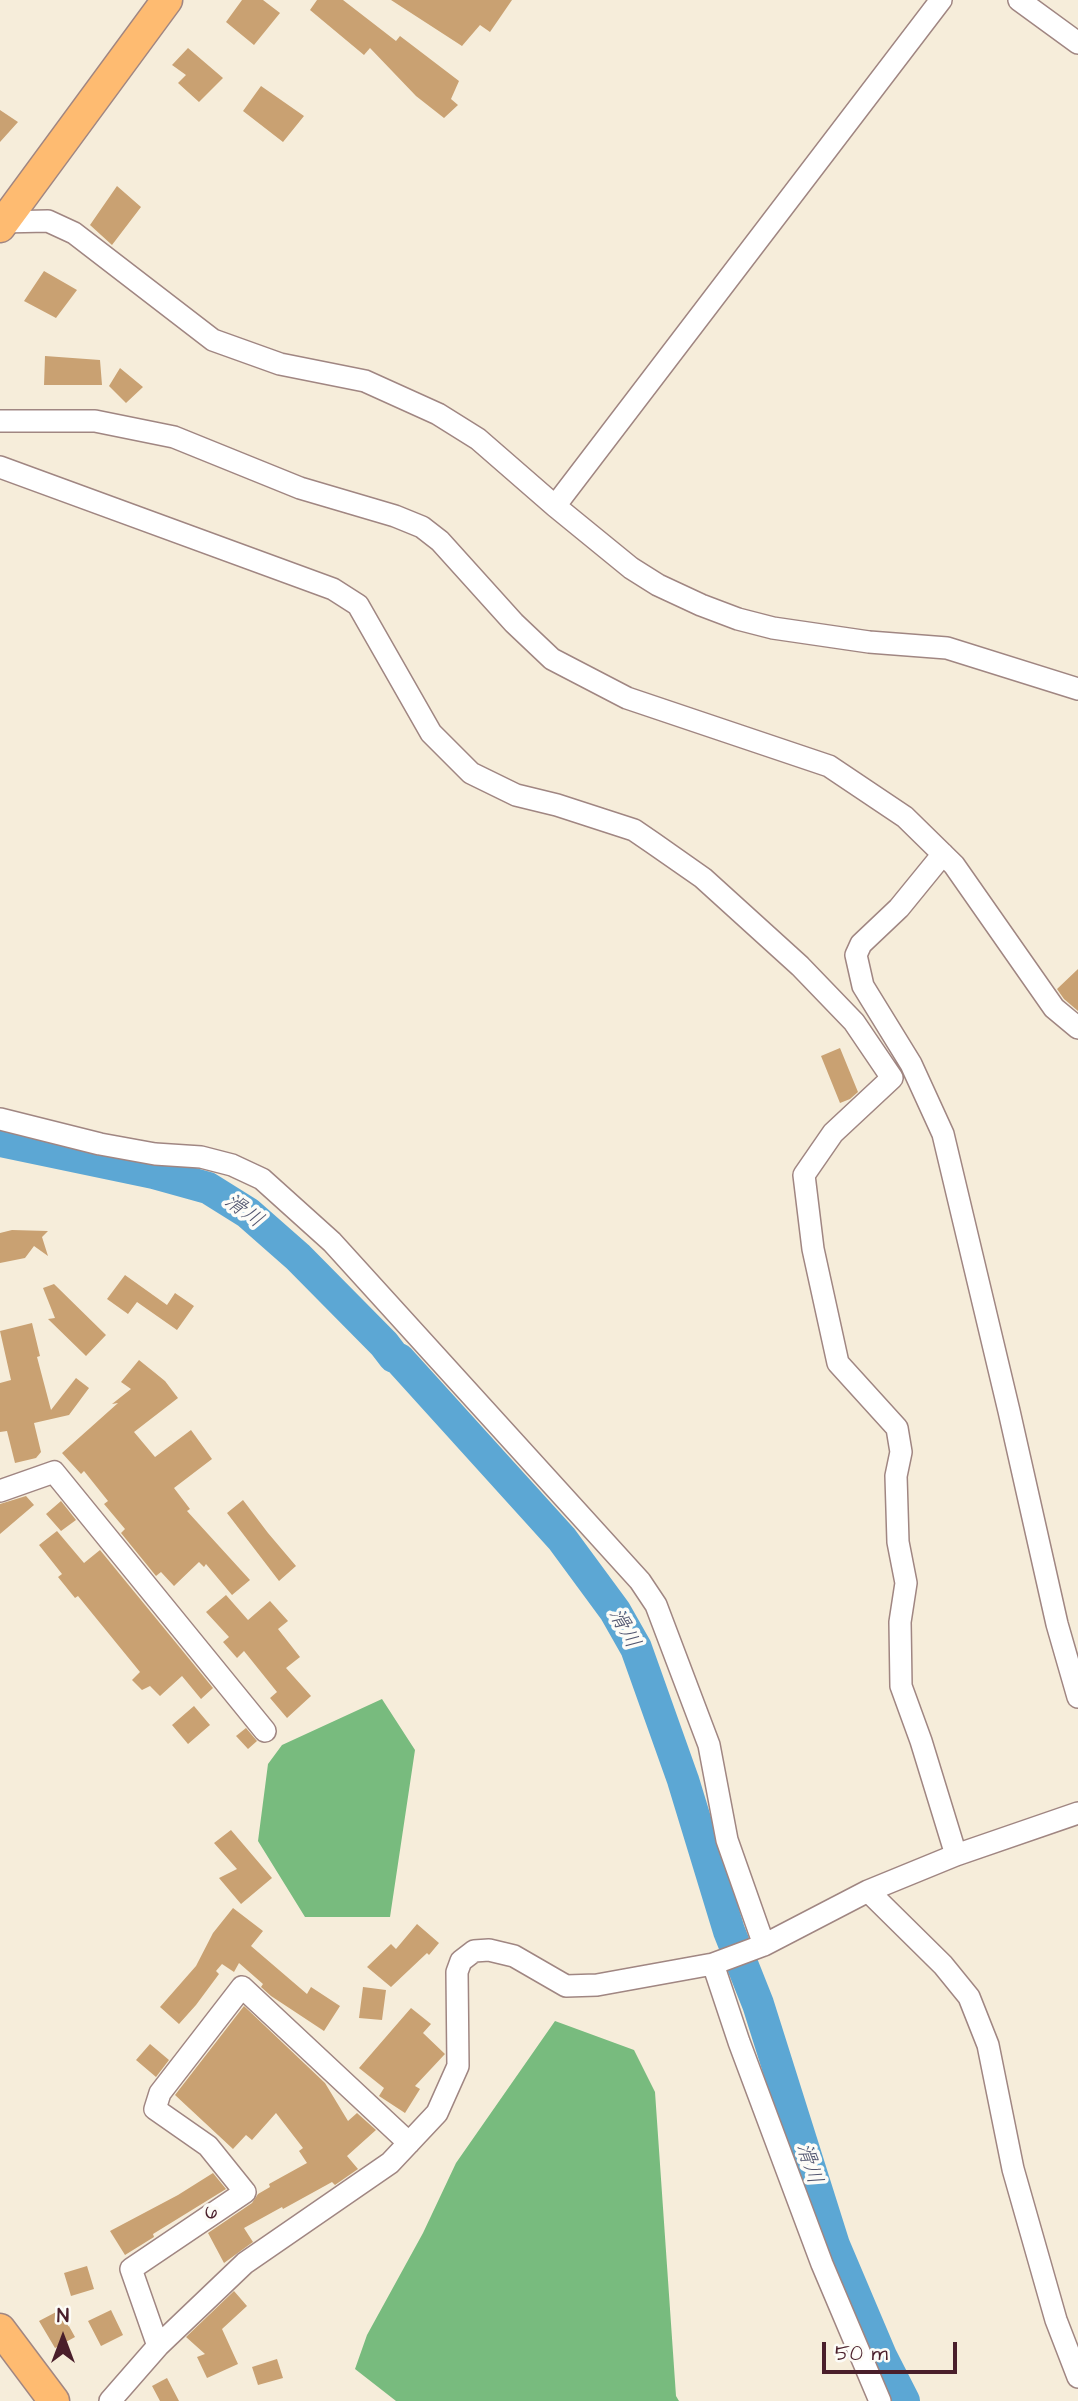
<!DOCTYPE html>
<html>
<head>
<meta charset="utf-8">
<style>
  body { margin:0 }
  #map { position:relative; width:1078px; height:2401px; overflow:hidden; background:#f6edda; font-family:"Architects Daughter",sans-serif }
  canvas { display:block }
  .north { position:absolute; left:28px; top:2303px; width:70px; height:70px; -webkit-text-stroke:5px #fdfcf7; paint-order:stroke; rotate:0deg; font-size:19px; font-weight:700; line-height:28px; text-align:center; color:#4a1f2b }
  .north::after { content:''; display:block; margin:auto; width:24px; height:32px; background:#4a1f2b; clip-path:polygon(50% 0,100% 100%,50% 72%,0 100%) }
  .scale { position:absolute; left:822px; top:2342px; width:135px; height:32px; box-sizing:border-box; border:4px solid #4a1f2b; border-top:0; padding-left:9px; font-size:21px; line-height:24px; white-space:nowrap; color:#4a1f2b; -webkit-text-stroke:5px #fdfcf7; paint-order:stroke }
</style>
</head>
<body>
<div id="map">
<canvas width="1078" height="2401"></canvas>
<div class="north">N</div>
<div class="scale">50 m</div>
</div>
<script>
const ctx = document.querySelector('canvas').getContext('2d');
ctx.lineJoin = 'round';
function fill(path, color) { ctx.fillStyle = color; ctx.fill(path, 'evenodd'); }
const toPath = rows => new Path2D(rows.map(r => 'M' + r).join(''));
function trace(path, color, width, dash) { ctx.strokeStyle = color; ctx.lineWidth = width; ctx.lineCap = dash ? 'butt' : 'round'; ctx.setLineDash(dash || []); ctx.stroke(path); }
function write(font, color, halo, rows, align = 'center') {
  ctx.font = font + ' "Architects Daughter","Klee One",sans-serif'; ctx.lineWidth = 7; ctx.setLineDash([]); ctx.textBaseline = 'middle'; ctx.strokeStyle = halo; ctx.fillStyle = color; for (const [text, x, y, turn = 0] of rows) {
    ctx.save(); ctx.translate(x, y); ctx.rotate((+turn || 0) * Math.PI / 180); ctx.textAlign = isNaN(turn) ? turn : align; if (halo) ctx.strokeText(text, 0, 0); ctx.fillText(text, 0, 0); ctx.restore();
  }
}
const forest = toPath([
  [382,1699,415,1750,390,1917,305,1917,258,1841,268,1764,282,1745],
  [555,2021,634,2050,655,2092,676,2396,679,2401,396,2401,355,2369,367,2335,423,2233,456,2163]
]);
const river = toPath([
  [0,1141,154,1173,208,1188,248,1213,298,1257,384,1344,394,1357,399,1359,562,1539,615,1611,636,1648,683,1780,729,1931,758,2004,834,2245,881,2356,904,2401]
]);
const building = toPath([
  [242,0,263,0,280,13,254,45,226,22],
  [317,0,343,0,396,41,400,36,459,81,451,99,458,105,444,118,416,96,370,48,364,55,310,10],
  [391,0,512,0,490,32,480,25,462,46],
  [188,48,223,78,199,102,178,83,186,75,172,65],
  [261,86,304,116,283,142,243,111],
  [0,110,18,122,0,142],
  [117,186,141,207,112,245,90,225],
  [44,271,77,290,56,318,24,301],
  [45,356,100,360,102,385,44,385],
  [120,368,143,387,126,403,109,386],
  [1078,969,1078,1011,1064,999,1057,989],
  [840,1048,858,1092,850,1099,840,1103,821,1056],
  [12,1230,48,1231,42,1237,48,1256,34,1246,25,1258,0,1263,0,1233],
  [125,1275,167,1305,175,1293,194,1306,177,1330,137,1302,128,1314,107,1299],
  [54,1284,106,1335,86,1356,48,1319,55,1318,43,1288],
  [32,1323,40,1356,37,1357,51,1410,76,1378,89,1388,69,1415,34,1423,41,1452,36,1458,15,1463,7,1431,0,1432,0,1383,11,1380,0,1331],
  [139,1360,165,1381,178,1398,134,1432,155,1457,191,1430,212,1459,174,1488,190,1509,187,1511,250,1580,232,1595,206,1564,204,1567,199,1562,174,1586,161,1572,156,1576,121,1533,125,1529,104,1504,108,1501,84,1471,81,1474,62,1453,118,1403,112,1404,131,1389,121,1382],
  [26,1496,34,1505,0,1534,0,1504],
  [243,1500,268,1533,296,1566,279,1581,227,1513],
  [61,1501,76,1520,61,1531,46,1514],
  [57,1531,84,1563,100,1550,213,1688,201,1699,182,1676,160,1696,150,1686,142,1690,132,1680,140,1672,78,1596,75,1598,58,1577,62,1574,39,1545],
  [226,1595,248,1620,270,1601,288,1621,278,1629,300,1657,286,1668,311,1696,287,1718,270,1698,277,1692,244,1651,237,1658,223,1642,229,1637,206,1612],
  [194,1706,210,1725,188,1744,172,1725],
  [246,1728,257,1741,248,1749,236,1736],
  [231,1830,272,1878,241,1904,219,1878,237,1869,214,1843],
  [233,1908,263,1931,251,1946,307,1994,311,1987,340,2006,324,2031,271,1996,261,1987,263,1984,239,1963,234,1972,222,1964,216,1971,219,1974,196,2005,179,2024,160,2007,196,1966,213,1933],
  [417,1924,439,1943,429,1955,427,1953,391,1987,367,1967,391,1944,396,1949],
  [363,1987,386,1990,382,2020,359,2018],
  [244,2006,325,2083,348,2121,357,2113,376,2130,347,2156,358,2169,335,2185,332,2182,283,2209,282,2207,244,2228,253,2242,224,2263,208,2233,252,2203,258,2194,270,2187,269,2184,307,2163,299,2151,303,2148,276,2113,252,2140,246,2135,233,2149,175,2095],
  [411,2008,431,2024,423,2033,445,2054,415,2086,420,2089,405,2113,379,2096,384,2088,359,2068],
  [150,2044,169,2060,156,2077,136,2060],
  [213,2173,226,2189,153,2234,154,2237,125,2255,110,2231,178,2195],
  [87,2266,94,2289,71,2296,64,2273],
  [234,2291,247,2306,222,2329,238,2364,207,2378,197,2357,205,2354,186,2337],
  [60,2310,75,2337,55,2348,39,2321],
  [111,2310,123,2335,101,2346,88,2321],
  [277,2359,283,2378,258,2385,252,2367],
  [167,2378,179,2401,160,2401,152,2386]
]);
const minor = toPath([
  [1019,0,1078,43],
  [0,222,48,221,74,233,213,340,280,364,365,381,438,414,478,439,555,506,631,568,658,585,701,605,738,619,773,628,869,642,947,648,1078,689],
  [0,421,95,421,174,437,300,488,395,516,422,527,440,541,514,623,552,659,627,698,829,766,905,817,954,865,1054,1008,1078,1028],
  [0,467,333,589,358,605,431,733,471,773,516,795,557,805,634,830,653,843,703,878,800,966,854,1022,892,1078,833,1133,804,1175,813,1249,838,1363,897,1428,901,1452,896,1476,898,1542,906,1583,900,1622,901,1686,921,1741,956,1855],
  [555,506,941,0],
  [943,854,899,908,861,944,856,955,863,986,911,1064,943,1134,1009,1411,1057,1624,1078,1697],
  [0,1119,100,1144,155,1154,201,1157,232,1165,262,1179,332,1242,640,1581,656,1605,709,1745,727,1840,764,1945],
  [0,1491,54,1472,265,1731],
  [868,1891,943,1965,969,1997,988,2045,1013,2169,1056,2320,1078,2377],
  [713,1964,739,2042,822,2264,880,2401],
  [158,2346,131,2269,245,2192,208,2146,155,2109,160,2093,242,1987,409,2143],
  [110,2401,158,2346,245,2263,390,2163,437,2113,458,2066,457,1972,461,1961,474,1951,489,1950,514,1956,566,1986,597,1985,713,1964,764,1945,868,1891,956,1855,1078,1813]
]);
const highway = toPath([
  [0,227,167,0],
  [0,2329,54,2401]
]);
const streetNames = [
  ["6",212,2214,-34]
];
const waterNames = [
  ["滑川",243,1212,36],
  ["滑川",623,1629,61],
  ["滑川",808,2164,72]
];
fill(forest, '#78bb7e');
trace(river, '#5ca7d4', 32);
fill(building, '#c9a172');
trace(minor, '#a08682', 24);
trace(highway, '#a08682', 33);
trace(minor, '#fff', 21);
trace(highway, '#febb71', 30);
write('19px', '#4a1f2b', '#fdfcf7', streetNames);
write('italic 21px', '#51556f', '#fdfcf7', waterNames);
</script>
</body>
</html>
